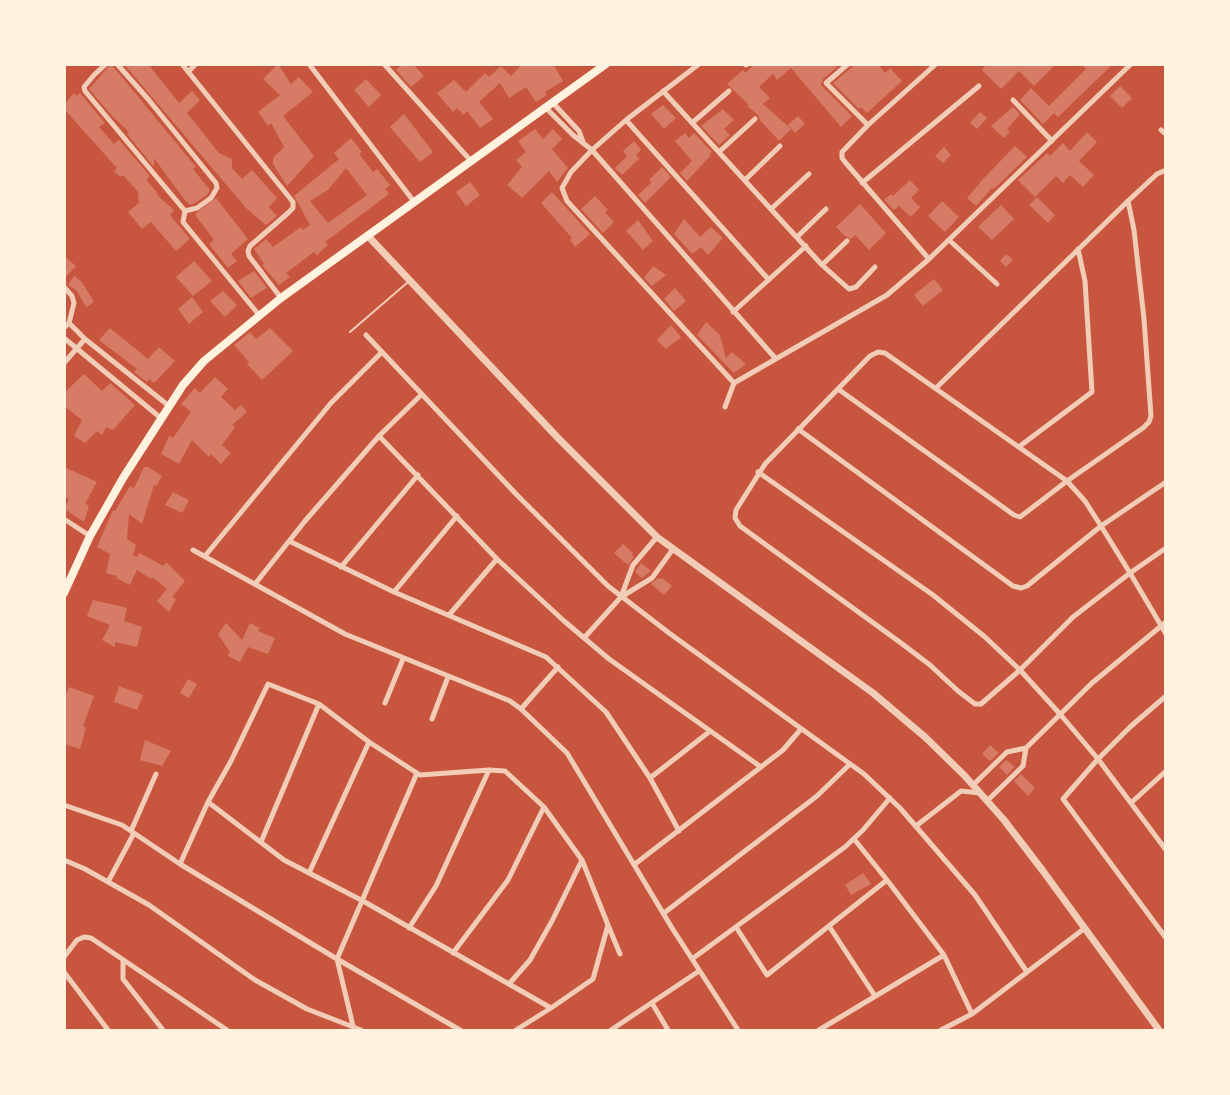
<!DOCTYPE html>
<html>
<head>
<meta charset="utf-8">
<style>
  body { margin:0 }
  #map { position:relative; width:1230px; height:1095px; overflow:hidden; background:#c8553d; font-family:"Titillium Web",sans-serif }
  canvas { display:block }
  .frame { position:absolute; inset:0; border:66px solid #fff3e0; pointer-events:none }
</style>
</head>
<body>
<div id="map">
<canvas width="1230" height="1095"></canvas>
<div class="frame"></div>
</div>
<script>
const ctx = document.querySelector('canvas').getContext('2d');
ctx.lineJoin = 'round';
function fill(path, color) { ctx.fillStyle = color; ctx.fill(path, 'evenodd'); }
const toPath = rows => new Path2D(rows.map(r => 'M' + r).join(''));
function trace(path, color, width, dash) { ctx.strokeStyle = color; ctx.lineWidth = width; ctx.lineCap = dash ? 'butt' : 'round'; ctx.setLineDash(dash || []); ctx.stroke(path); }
const building = toPath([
  [111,64,196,167,193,169,210,190,207,195,195,203,190,205,184,199,154,158,154,167,127,134,129,132,113,117,89,89],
  [124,64,148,64,179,103,192,91,200,100,187,113,219,153,232,159,232,168,242,179,252,170,277,198,269,207,277,216,266,225,246,208],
  [278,64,291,84,299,77,313,92,283,116,314,156,287,186,273,164,273,158,284,147,271,123,268,126,258,112,280,95,263,79],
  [402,64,413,64,424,76,411,87,396,70],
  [522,64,553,64,563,81,545,92,547,95,536,102,526,87,509,98,500,83,479,102,493,119,480,128,467,111,464,115,457,108,453,112,437,93,454,80,466,92,485,73,489,77,501,66,511,76],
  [755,64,835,64,837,67,823,79,821,85,852,116,841,127,791,68,777,80,773,74,759,87,770,98,763,104,791,129,779,141,760,120,758,115,747,106,749,105,727,84,743,70,745,73],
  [856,64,878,64,885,73,890,68,902,81,867,113,861,107,859,109,833,83],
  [987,64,1056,64,1034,86,1019,71,1001,89,982,70],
  [1081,64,1113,64,1058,117,1054,113,1043,124,1020,100,1031,88,1049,106,1086,69],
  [366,79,381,95,369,107,354,90],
  [1120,86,1132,98,1122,108,1110,96],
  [74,93,77,96,80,93,105,123,99,127,114,144,119,140,150,176,146,180,157,192,157,195,174,210,170,215,190,239,176,251,151,222,142,229,128,212,139,203,138,192,123,175,120,177,114,171,117,168,64,109,64,105],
  [663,105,676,118,664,129,651,114],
  [1013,107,1020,114,1007,129,1010,132,1004,138,991,126],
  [723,109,734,120,724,129,730,135,719,145,701,126],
  [980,112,987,118,977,129,970,123],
  [404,114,433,152,420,162,390,127],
  [798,116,805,124,795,133,788,125],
  [535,129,543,139,553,129,562,139,552,149,568,168,557,182,549,171,522,198,507,185,522,167,516,160,526,152,518,141],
  [1087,132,1097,142,1079,161,1094,175,1083,187,1070,175,1063,183,1056,176,1035,197,1018,180,1047,153,1050,156,1063,143,1070,151],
  [685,133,689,138,694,133,712,152,709,154,711,155,687,181,680,173,692,161,675,141],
  [351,138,362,152,359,154,373,172,377,169,390,185,385,189,389,194,325,242,328,245,317,255,314,252,286,273,290,277,279,285,262,265,264,264,254,249,266,239,273,247,301,227,303,230,310,225,294,196,339,159,334,153],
  [346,168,367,195,328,223,310,201,328,190],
  [634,141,641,150,636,155,639,159,622,175,615,168,627,156,623,151],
  [1015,146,1027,157,994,189,992,188,976,206,967,198,983,179],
  [944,147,951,155,943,163,935,156],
  [662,167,671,177,645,203,638,195,652,182,649,180],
  [910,180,919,190,911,198,920,207,911,217,899,206,894,210,884,200,891,194,893,196],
  [470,182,480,195,466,206,456,192],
  [552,192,590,234,575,247,570,240,572,238,541,203],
  [595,196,608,210,605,212,614,222,603,233,581,209],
  [1037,197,1055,215,1048,223,1029,205],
  [216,198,248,239,231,254,237,261,228,268,209,244,214,240,196,216,196,213],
  [942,201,959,217,945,232,928,216],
  [860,204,886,233,869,250,855,235,851,239,845,236,836,227],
  [1001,205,1014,219,992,240,978,227],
  [684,219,700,237,711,227,723,238,708,255,701,247,692,254,674,234],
  [638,220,653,241,643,250,626,231],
  [1006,254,1013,260,1006,267,1000,261],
  [64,256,76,266,64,279],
  [194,261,212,281,193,296,176,277],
  [653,266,666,275,652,286,644,278],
  [254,271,267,288,251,298,238,281],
  [74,276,82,282,94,302,86,307,77,291,68,285],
  [934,279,943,290,923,306,914,295],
  [675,288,686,301,674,311,664,299],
  [223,291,237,305,225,317,210,301],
  [192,297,203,312,189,324,178,309],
  [706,322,720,335,726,358,732,352,746,364,734,373,697,335],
  [671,325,681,337,666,349,657,340],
  [110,328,148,359,159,347,175,361,154,383,149,379,147,382,134,372,137,369,99,340],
  [270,328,293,351,262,380,247,364,249,362,234,345,250,332,256,339],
  [84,374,102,391,110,383,135,405,113,430,106,427,102,435,97,431,85,443,74,436,82,420,64,406,64,393],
  [215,377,228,389,221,397,235,410,241,405,247,412,232,425,235,427,222,445,231,453,221,464,211,454,209,457,192,440,179,464,161,454,169,436,173,438,191,412,181,404,195,388,200,393],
  [64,467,97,482,85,504,89,506,84,522,64,509,69,499,64,497],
  [144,467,148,467,162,476,156,486,154,485,142,524,129,514,127,539,136,545,133,555,137,557,139,553,164,566,166,562,185,581,172,597,176,599,169,612,157,601,167,589,152,577,151,579,137,570,130,585,116,578,117,576,106,573,110,554,97,547,113,510,115,511,130,486,134,488],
  [173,492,189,500,182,513,165,505],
  [623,544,633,553,632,555,634,557,628,565,614,553],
  [641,563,651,571,642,578,635,572],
  [658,578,661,579,662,578,672,586,664,595,651,584],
  [93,600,127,608,124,621,142,627,137,647,115,642,115,647,102,640,110,625,87,616],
  [226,623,242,640,250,623,260,628,258,631,275,638,268,654,248,647,240,662,228,656,230,652,218,634],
  [188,679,197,684,189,698,180,693],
  [119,686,143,695,137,710,114,702],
  [69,687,94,696,83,726,86,728,80,749,64,744,64,699],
  [145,740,171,751,162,766,140,760],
  [990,745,999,753,990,761,982,754],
  [1006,760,1015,767,1007,775,999,767],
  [1021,774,1035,788,1028,796,1014,781],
  [863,873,871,884,851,895,845,885]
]);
const service = toPath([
  [350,332,408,282]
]);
const minor = toPath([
  [106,64,94,75,84,87,85,91,185,211,183,222,259,315],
  [117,64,148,99,216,183,217,188,211,198,197,208,185,211],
  [182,64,293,202,293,208,288,213,250,246,248,251,249,256,281,298],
  [309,64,415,203],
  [384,64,471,161],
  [699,64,626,120,592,150,571,172,562,188,567,201,734,383],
  [848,64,826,83,868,125],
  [746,65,746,64],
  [188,72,196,64],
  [663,91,822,265,849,289,856,287,875,267],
  [1013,100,1052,141],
  [553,103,579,131,583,142],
  [546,108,573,135,592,150,776,359],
  [626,120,769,280],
  [692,123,729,91],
  [1161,130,1166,134],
  [719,152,755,119],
  [745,180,780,146],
  [862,183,979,86],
  [771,209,809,174],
  [797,237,826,209],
  [949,240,997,284],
  [929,259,845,162,842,158,842,152,868,125,936,64],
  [822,265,847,241],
  [64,287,72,296,74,303,69,323,64,328],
  [733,312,806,246],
  [69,323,85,339,169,406],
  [366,335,517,495,608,586,669,633,864,774,900,808,975,895,1027,972],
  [64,338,162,419],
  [64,363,85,339],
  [936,388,1128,201,1157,174,1166,170],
  [838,389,1014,515,1020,517,1024,514,1067,481,1143,428,1149,422,1151,416,1144,319,1134,230,1128,201],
  [725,407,734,383,887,295,929,259,1131,64],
  [798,429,1013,586,1021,588,1027,586,1101,526,1166,482],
  [379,436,497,559,564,621,609,659,761,767],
  [1020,446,1092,392,1085,281,1078,249],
  [758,472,933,595,985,637,1020,670,1060,714,1098,759,1166,850],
  [64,519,90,536],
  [289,541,394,592,546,657,606,712,650,778,679,831],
  [1166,548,1130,573,1073,617,1020,670,981,704,975,704,958,691,930,665,901,643,740,526,735,518,736,510,765,464,870,356,878,352,885,353,1067,481,1085,501,1101,526,1130,573,1166,634],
  [193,550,345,634,510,701,521,709,567,753,672,928,738,1030],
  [205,556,331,403,382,352],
  [341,567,418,475],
  [255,584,305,521,379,436,421,395],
  [394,592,457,516],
  [621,597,633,565,657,537],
  [449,615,497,559],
  [584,638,621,597,652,578,673,549],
  [1166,696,1130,727,1098,759,1063,799,1166,938],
  [385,703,403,659],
  [521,709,558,667],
  [432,719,448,677],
  [1026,748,1092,683,1166,622],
  [417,773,337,959,460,1030],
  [650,778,709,732],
  [973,785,1007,752,1026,748],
  [987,801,1023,766,1026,748],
  [208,802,231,761,268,684,319,704,369,742,420,775,489,770,505,771,544,807,582,860,608,925,593,979,551,1008],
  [1132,802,1166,771],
  [64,805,122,825,180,864,337,959,354,1030],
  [916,826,961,791,980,793],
  [131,831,156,774],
  [261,842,319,704],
  [64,860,85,869,149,905,255,980,307,1009,361,1030],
  [180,864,208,802,284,860,363,901,551,1008,516,1030],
  [635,864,783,750,801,729],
  [309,873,369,742],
  [108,882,134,833],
  [664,913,817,796,849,765],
  [608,925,620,954],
  [829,926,875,996],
  [736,927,767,975,887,880,854,839],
  [409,928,436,886,489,770],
  [453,953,508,880,544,807],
  [944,955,972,1014],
  [64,957,77,940,84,937,91,938,227,1030],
  [692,959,845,847,863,830,890,798],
  [123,960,123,979,163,1030],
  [64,972,108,1030],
  [509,984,530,960,552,921,582,860],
  [652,1003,668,1030],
  [611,1030,699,971],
  [819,1030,944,955,887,880],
  [941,1030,972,1014,1085,928]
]);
const tertiary = toPath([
  [368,236,558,438,657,537,873,693,925,737,964,775,1004,820,1043,871,1159,1030]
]);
const primary = toPath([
  [64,593,90,536,123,478,183,385,204,361,281,298,606,64]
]);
fill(building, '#d67c66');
trace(service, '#f1ccb7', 2);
trace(minor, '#f1ccb7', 5);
trace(tertiary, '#f1ccb7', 7);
trace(primary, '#fff3e0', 8);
</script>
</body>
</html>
